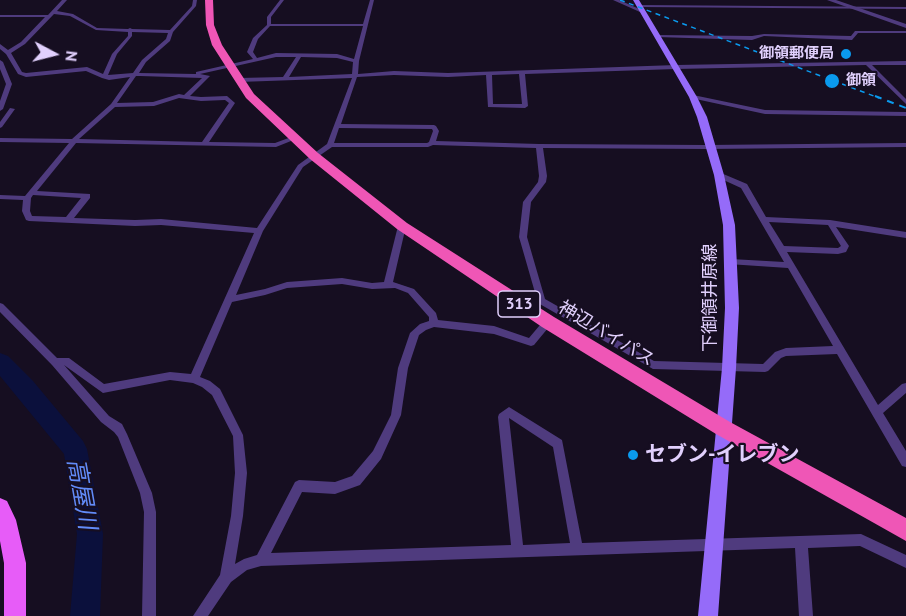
<!DOCTYPE html>
<html>
<head>
<meta charset="utf-8">
<style>
  body { margin:0 }
  #map { position:relative; width:906px; height:616px; overflow:hidden; background:#160e21; font-family:"PT Sans",sans-serif }
  canvas { display:block }
  .north { position:absolute; left:24px; top:24px; width:60px; height:60px; -webkit-text-stroke:4px #160e21; paint-order:stroke; rotate:97deg; font-size:16px; font-weight:700; line-height:24px; text-align:center; color:#e1d0fd }
  .north::after { content:''; display:block; margin:auto; width:21px; height:27px; background:#e1d0fd; clip-path:polygon(50% 0,100% 100%,50% 72%,0 100%) }
</style>
</head>
<body>
<div id="map">
<canvas width="906" height="616"></canvas>
<div class="north">N</div>
</div>
<script>
const ctx = document.querySelector('canvas').getContext('2d');
ctx.lineJoin = 'round';
const toPath = rows => new Path2D(rows.map(r => 'M' + r).join(''));
function fill(path, color) { ctx.fillStyle = color; ctx.fill(path, 'evenodd'); }
function trace(path, color, width, dash) { ctx.strokeStyle = color; ctx.lineWidth = width; ctx.lineCap = dash ? 'butt' : 'round'; ctx.setLineDash(dash || []); ctx.stroke(path); }
function write(font, color, halo, rows, align = 'center') {
  ctx.font = font + ' "PT Sans","Noto Sans JP",sans-serif'; ctx.lineWidth = 4.5; ctx.setLineDash([]); ctx.textBaseline = 'middle'; ctx.strokeStyle = halo; ctx.fillStyle = color; for (const [text, x, y, turn = 0] of rows) {
    ctx.save(); ctx.translate(x, y); ctx.rotate((+turn || 0) * Math.PI / 180); ctx.textAlign = isNaN(turn) ? turn : align; if (halo) ctx.strokeText(text, 0, 0); ctx.fillText(text, 0, 0); ctx.restore();
  }
}
const river = toPath([
  [0,353,8,356,33,381,83,441,87,449,103,534,100,616,70,616,77,534,64,454,0,376,0,353]
]);
const minor = toPath([
  [62,0,67,0,57,11,73,14,97,28,128,29,130,28,132,29,170,30,192,6,193,0,197,0,196,6,173,32,170,41,146,62,139,73,196,74,196,72,253,59,247,52,253,38,267,25,267,17,280,0,284,0,271,17,271,24,363,24,370,0,374,0,359,61,358,74,394,71,448,73,676,65,906,61,906,65,872,65,906,99,906,104,866,65,676,69,525,74,528,106,525,108,488,107,486,75,448,77,394,75,357,77,341,124,434,125,436,126,439,131,436,141,539,144,706,145,906,143,906,147,706,149,543,148,547,176,546,182,531,202,527,237,545,299,654,361,763,364,775,352,786,348,833,346,788,268,728,264,727,262,731,259,784,262,741,188,717,177,717,173,721,173,747,184,766,217,830,220,906,232,906,238,836,227,849,246,846,252,838,254,787,252,878,405,902,384,906,383,906,393,883,413,906,451,906,467,902,466,837,354,786,356,781,358,768,371,765,372,653,369,538,303,519,237,523,202,538,182,539,176,536,148,433,145,428,147,332,147,303,167,263,231,236,295,265,289,287,282,342,278,372,283,384,282,398,226,402,223,406,226,393,282,414,289,436,313,438,320,494,326,529,338,545,319,548,318,551,319,553,322,534,345,531,346,494,334,434,327,426,330,419,335,408,368,401,415,381,459,360,485,335,494,302,492,271,553,511,545,498,417,499,414,509,407,562,440,582,543,861,534,906,555,906,568,860,546,808,548,813,616,799,616,795,548,261,566,247,570,231,582,208,616,193,616,220,575,231,516,235,473,233,436,212,395,202,387,193,383,170,380,103,393,64,365,109,416,122,424,127,434,152,493,156,512,156,616,142,616,144,512,140,493,118,437,114,432,101,422,52,365,0,312,0,303,3,304,57,358,69,358,104,384,170,372,191,374,254,233,161,225,135,226,29,221,26,220,22,211,23,200,0,199,0,195,25,196,69,143,0,142,0,138,72,139,111,104,130,77,109,80,102,78,86,71,26,77,18,74,6,54,0,49,0,44,8,50,21,42,45,17,0,17,0,15,48,15,62,0],
  [54,14,70,16,96,30,128,32,128,36,112,54,103,74,87,67,26,73,22,72,11,53,25,44,54,14],
  [270,26,363,26,354,59,337,54,276,53,257,58,253,52,258,39,270,26],
  [132,32,168,33,166,39,142,60,133,73,108,75,117,54,132,36,132,32],
  [276,57,296,57,283,77,239,78,236,80,239,82,352,78,327,144,298,165,257,228,161,219,135,220,74,218,90,198,90,194,37,191,76,143,276,147,296,139,297,138,294,136,275,143,209,142,235,103,227,96,201,97,190,96,210,76,200,74,276,57],
  [301,57,337,58,353,62,352,74,289,77,301,57],
  [519,74,522,104,493,104,492,75,519,74],
  [136,76,140,76,202,78,184,95,179,94,153,102,117,103,136,76],
  [179,98,201,101,225,100,229,103,202,142,79,139,115,107,154,106,179,98],
  [339,128,432,129,433,131,429,142,427,143,334,143,339,128],
  [33,195,81,198,66,217,32,216,30,211,31,198,33,195],
  [769,222,828,225,841,246,838,248,784,246,769,222],
  [342,284,372,289,395,288,408,293,429,317,429,321,420,324,410,333,398,368,391,415,373,451,352,476,335,482,299,480,295,482,257,555,244,559,235,564,243,516,247,473,243,435,220,389,210,381,200,377,232,302,265,295,287,288,342,284],
  [509,418,553,447,570,543,523,545,509,418],
  [613,0,619,0,644,11,640,12,613,0],
  [638,5,906,7,906,9,640,7,638,5],
  [855,31,906,31,906,33,858,33,852,40,764,36,752,40,657,37,655,36,657,35,752,36,764,34,851,36,855,31],
  [0,60,3,62,12,84,3,109,0,111,0,101,6,84,0,69,0,60],
  [693,95,765,110,906,112,906,116,765,114,691,98,691,96,693,95],
  [10,108,15,109,2,127,0,128,0,122,10,108]
]);
const tertiary = toPath([
  [827,0,836,0,906,24,906,28,827,0]
]);
const secondary = toPath([
  [633,0,639,0,697,97,707,117,724,175,735,225,739,308,736,368,718,616,698,616,722,368,725,308,723,225,714,175,697,117,689,97,633,0]
]);
const primary = toPath([
  [0,498,7,501,16,520,26,563,26,616,4,616,4,563,0,541,0,498]
]);
const trunk = toPath([
  [205,0,213,0,214,25,222,45,254,94,318,153,407,223,554,317,730,422,906,518,906,541,716,434,542,327,397,229,310,159,246,98,212,45,206,25,205,0]
]);
const railFar1 = toPath([
  [620,0,879,98]
]);
const rail = toPath([
  [875,96,906,108]
]);
const markers = [
  [846,54,6,"#0a9aee"],
  [832,81,8,"#0a9aee"],
  [633,455,6,"#0a9aee"]
];
const farPoinames = [
  ["御領郵便局",834,54],
  ["御領",846,81,"left"]
];
const shields = [
  [519,304,42]
];
const shieldNames = [
  ["313",519,304]
];
const streetNames = [
  ["下御領井原線",711,298,-90],
  ["神辺バイパス",606,334,31]
];
const nearPoinames = [
  ["セブン-イレブン",645,455]
];
const nearWaternames = [
  ["高屋川",81,494,80]
];
fill(river, '#0b103c');
fill(minor, '#4f3b7e');
fill(tertiary, '#4f3b7e');
fill(secondary, '#956bf9');
fill(primary, '#e75cf8');
fill(trunk, '#ef56b6');
trace(railFar1, '#0a9aee', 1.5, [5, 4.5]);
trace(rail, '#0a9aee', 2, [7, 6]);
for (const [x, y, r, color] of markers) { const dot = new Path2D(); dot.arc(x, y, r, 0, 2 * Math.PI); ctx.fillStyle = color; ctx.fill(dot); trace(dot, '#160e21', 2); }
write('bold 15px', '#e1d0fd', '#160e21', farPoinames, 'right');
for (const [x, y, w] of shields) { const box = new Path2D(); box.roundRect(x - w / 2, y - 13, w, 26, 4.5); ctx.fillStyle = '#160e21'; ctx.fill(box); trace(box, '#e1d0fd', 1.5); }
write('bold 16px', '#e1d0fd', null, shieldNames);
write('18px', '#e1d0fd', '#160e21', streetNames);
write('bold 21px', '#e1d0fd', '#160e21', nearPoinames, 'left');
write('italic 24px', '#628bf8', '#160e21', nearWaternames);
</script>
</body>
</html>
